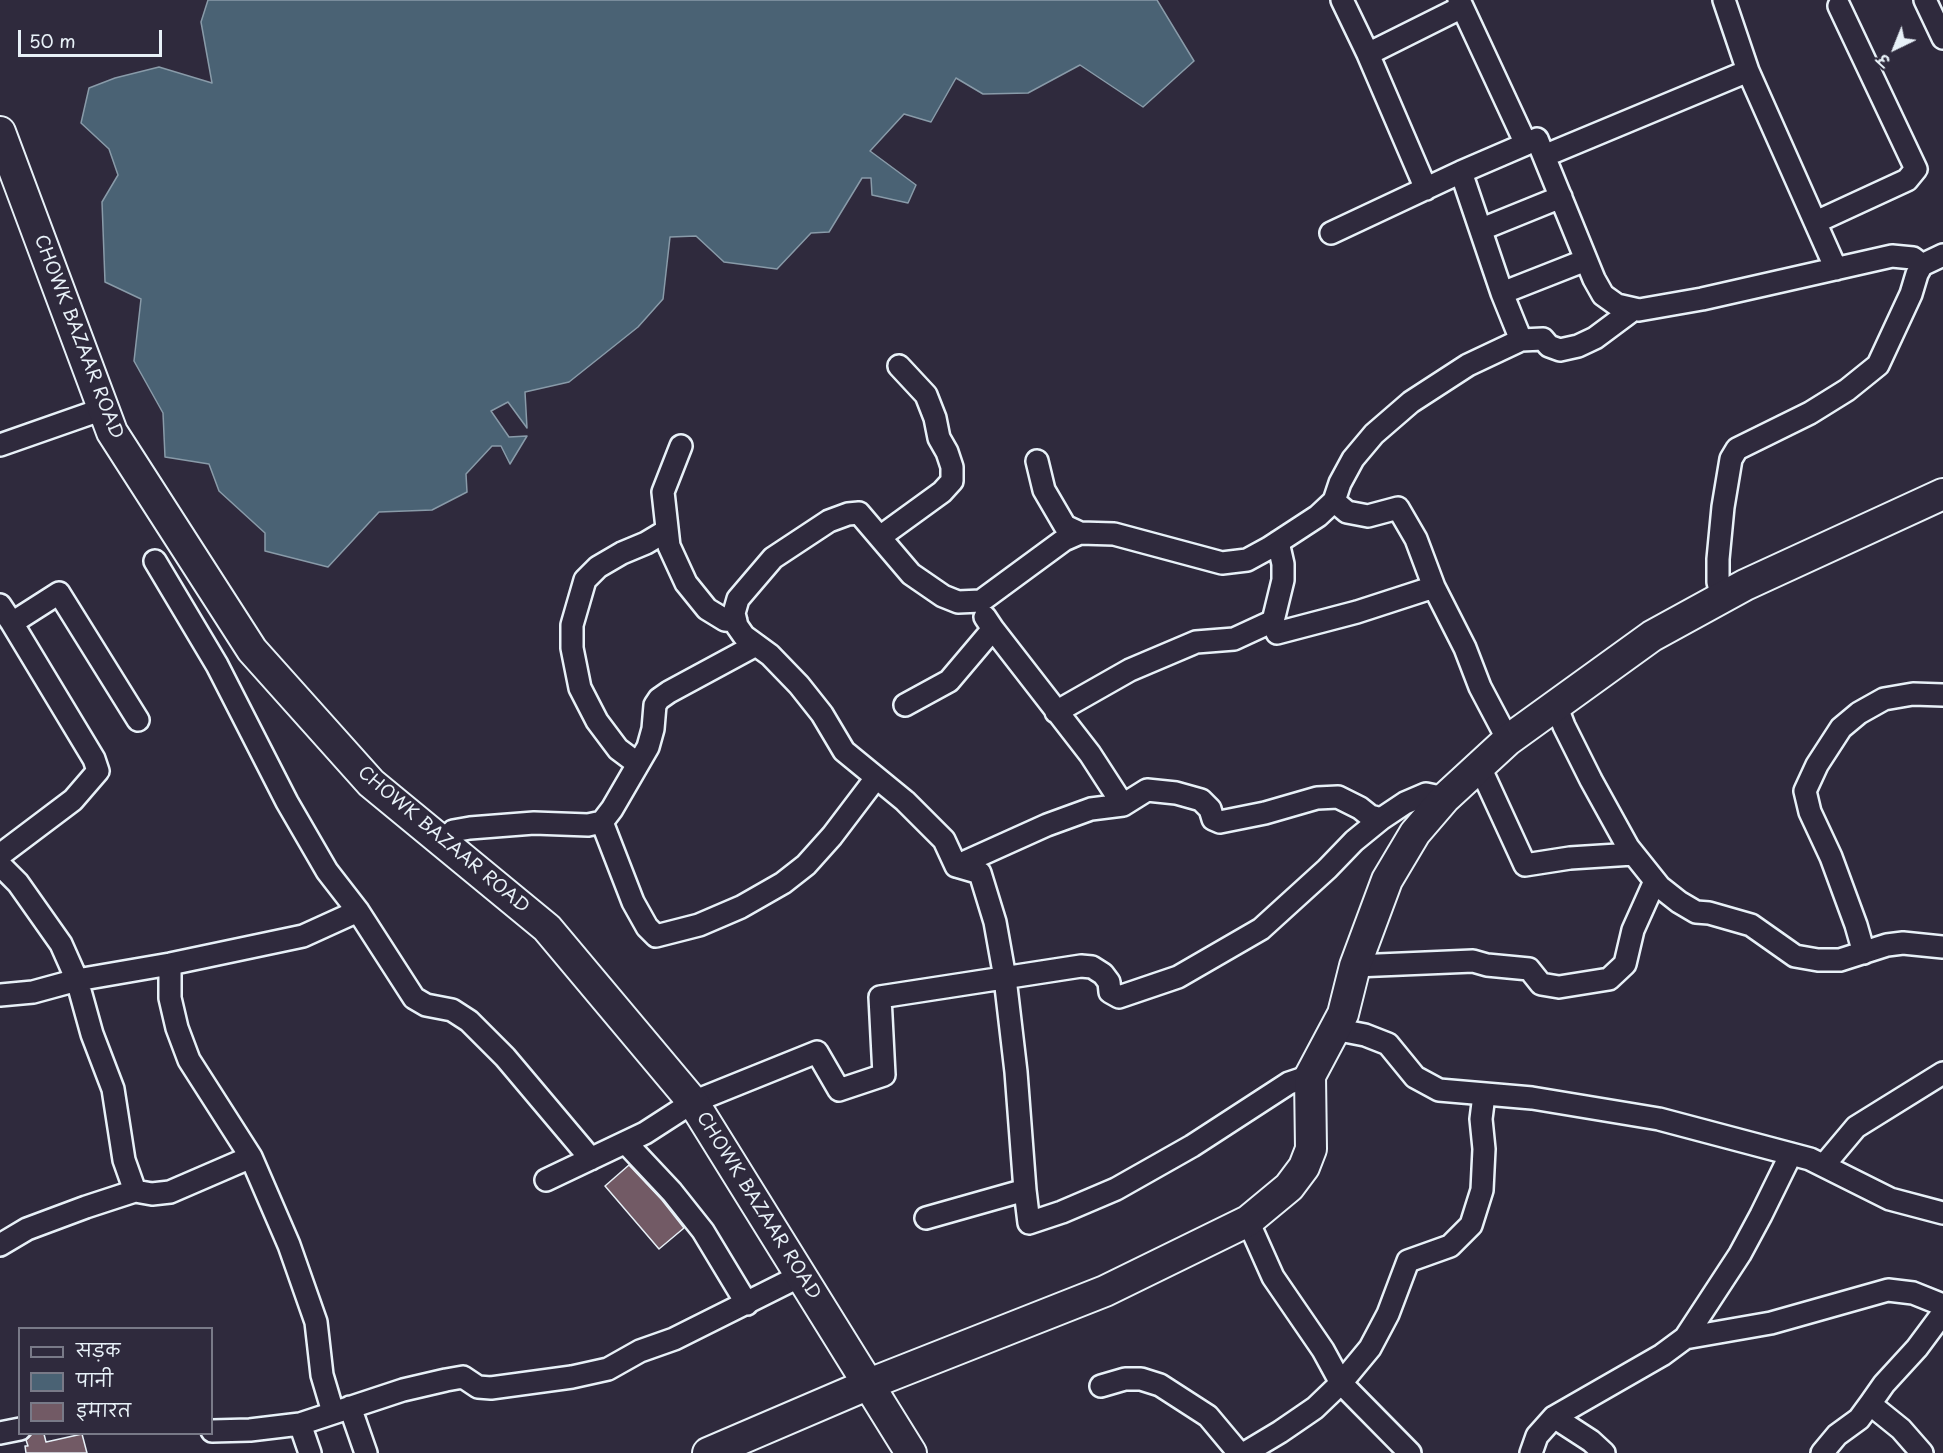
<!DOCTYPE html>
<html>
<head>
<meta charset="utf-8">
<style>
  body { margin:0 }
  #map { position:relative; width:1943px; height:1453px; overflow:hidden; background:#2f2a3d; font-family:"Playpen Sans","Playpen Sans Deva",sans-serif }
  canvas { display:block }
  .legend { position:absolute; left:18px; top:1327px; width:195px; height:108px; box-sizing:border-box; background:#2f2a3d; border:2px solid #797a88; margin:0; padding:8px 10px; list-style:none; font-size:18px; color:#e8f1f8 }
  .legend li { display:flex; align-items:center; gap:12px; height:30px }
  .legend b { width:30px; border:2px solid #797a88 }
  .north { position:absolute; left:1865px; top:18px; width:60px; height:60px; -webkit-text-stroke:4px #2f2a3d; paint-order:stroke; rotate:223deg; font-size:16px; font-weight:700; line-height:24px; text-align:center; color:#e8f1f8 }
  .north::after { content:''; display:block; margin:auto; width:21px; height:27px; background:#e8f1f8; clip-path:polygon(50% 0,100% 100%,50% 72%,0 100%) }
  .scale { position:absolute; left:18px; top:30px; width:144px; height:27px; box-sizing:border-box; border:3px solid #e8f1f8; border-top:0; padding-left:8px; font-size:18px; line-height:21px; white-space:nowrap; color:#e8f1f8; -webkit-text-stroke:4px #2f2a3d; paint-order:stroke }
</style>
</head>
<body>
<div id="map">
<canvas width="1943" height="1453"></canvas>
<ul class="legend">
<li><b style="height:8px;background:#2f2a3d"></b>सड़क</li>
<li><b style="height:16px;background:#4a6274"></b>पानी</li>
<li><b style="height:16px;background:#725a65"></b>इमारत</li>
</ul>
<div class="north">उ</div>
<div class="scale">50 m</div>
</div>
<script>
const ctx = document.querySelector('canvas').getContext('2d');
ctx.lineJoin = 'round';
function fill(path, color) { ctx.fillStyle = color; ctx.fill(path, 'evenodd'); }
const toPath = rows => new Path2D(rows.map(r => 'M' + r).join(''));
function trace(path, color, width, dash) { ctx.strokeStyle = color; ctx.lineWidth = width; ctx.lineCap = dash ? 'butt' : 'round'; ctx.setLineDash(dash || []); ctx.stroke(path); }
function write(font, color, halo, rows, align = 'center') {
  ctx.font = font + ' "Playpen Sans",sans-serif'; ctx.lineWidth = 4.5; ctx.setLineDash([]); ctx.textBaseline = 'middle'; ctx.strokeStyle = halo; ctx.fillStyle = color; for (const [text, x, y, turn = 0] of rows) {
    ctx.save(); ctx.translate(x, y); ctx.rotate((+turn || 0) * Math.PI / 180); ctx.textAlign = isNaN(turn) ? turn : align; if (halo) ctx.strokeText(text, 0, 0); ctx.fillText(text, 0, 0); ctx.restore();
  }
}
const water = toPath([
  [208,0,1157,0,1194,61,1143,107,1080,65,1028,93,983,94,956,78,931,122,904,114,870,151,916,185,908,203,872,195,871,178,862,178,829,232,811,233,777,269,724,262,696,236,670,237,663,299,638,327,569,382,525,392,527,428,508,402,491,411,509,437,527,436,510,464,501,446,492,446,466,474,467,492,432,510,379,512,328,567,265,551,265,533,219,491,209,464,165,457,163,413,134,361,141,299,105,282,102,202,118,175,109,149,81,123,89,88,115,78,159,67,212,83,201,22,208,0]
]);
const building = toPath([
  [629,1165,662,1200,684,1228,659,1249,605,1186,629,1165],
  [32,1434,44,1434,46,1442,82,1434,87,1453,26,1453,25,1446,28,1446,26,1440,32,1434]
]);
const street = toPath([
  [1342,0,1368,54,1426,189],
  [1925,0,1943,38],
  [1368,54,1462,7],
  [1748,71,1836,269],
  [1526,144,1537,139,1594,279,1603,295,1617,305,1639,310,1702,299,1892,256,1913,258,1922,265],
  [1544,156,1748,71,1724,0],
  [1816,222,1907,180,1916,169,1839,6],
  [1482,229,1561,197],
  [1331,233,1461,172],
  [1502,293,1586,260],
  [1521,340,1543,339,1549,346,1560,350,1578,346,1595,338,1634,309],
  [0,445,103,409],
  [681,446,663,492,669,546,686,583,707,609,725,620,736,621],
  [1037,461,1044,490,1065,526,1080,533,1114,534,1222,563,1247,560,1269,548,1318,516,1334,501,1347,512,1368,516,1398,508,1416,539,1434,587,1465,648,1480,687,1508,740],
  [1334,501,1340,483,1353,459,1374,434,1411,402,1468,365,1521,340,1502,293,1461,172,1526,144,1459,0],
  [880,537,942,492,952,481,952,467,947,452,939,438,935,418,926,395,899,366],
  [155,561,217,665,287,802,327,871,358,911,414,998,426,1005,452,1010,469,1021,505,1057,591,1159],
  [1722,598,1718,582,1718,559,1723,507,1731,459,1737,449,1810,413,1847,390,1878,365,1911,294,1917,274,1922,265,1943,255],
  [0,605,12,623,59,593,138,720],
  [1273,621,1283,580,1283,564,1278,542],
  [993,629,1090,754,1123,805],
  [905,705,949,681,993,629,985,617],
  [1556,705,1564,726,1591,780,1628,847,1660,887,1679,902,1696,912,1709,913,1751,925,1795,956,1818,960,1840,960,1887,945,1903,943,1943,947],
  [1056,712,1130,670,1196,642,1234,639,1273,621,1277,633,1357,612,1434,587],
  [638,764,618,749,597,721,580,688,572,648,572,625,585,580,598,567,622,553,646,543,666,531],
  [1479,765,1525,865,1570,858,1633,854],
  [602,822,633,902,647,927,656,936,699,925,741,907,783,883,806,865,832,836,876,778],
  [444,843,453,831,470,828,534,823,588,825,602,822,612,809,648,747,653,729,655,705,659,699,669,692,756,645],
  [0,855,73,800,98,771,94,759,12,623],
  [0,865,18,883,61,944,77,980,92,1034,113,1089,124,1160,135,1191,86,1207,27,1229,0,1245],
  [956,866,1047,825,1091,809,1123,805,1147,790,1176,793,1201,800,1210,809,1213,819,1220,822,1265,813,1317,798,1338,797,1360,808,1370,816,1381,819,1405,803,1426,794,1445,798],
  [1864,953,1856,925,1831,857,1810,812,1805,791,1817,765,1841,728,1859,713,1884,699,1913,694,1943,695],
  [1355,966,1473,961,1487,965,1529,969,1541,984,1559,987,1609,979,1625,964,1633,930,1655,881],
  [0,995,33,992,77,980,170,964,303,936,358,911],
  [1334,1029,1365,1035,1388,1044,1415,1077,1439,1090,1532,1098,1659,1119,1810,1159,1890,1199,1943,1213],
  [626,1143,672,1192,703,1231,747,1304],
  [251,1157,289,1245,316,1322,322,1375,333,1412],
  [1824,1165,1856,1127,1943,1073],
  [546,1180,645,1133,693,1102,817,1052,839,1090,884,1075,880,997,1081,966,1092,967,1103,974,1109,982,1110,992,1119,997,1178,977,1261,929,1327,869,1354,841,1381,819],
  [1025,1190,1016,1072,1005,978,995,922,980,873,956,866,944,840,905,801,844,751,822,714,799,685,770,655,744,636,737,626,734,613,738,599,773,558,829,521,848,514,859,513,911,574,943,596,958,602,981,601,1064,540,1080,533],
  [135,1191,152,1194,170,1192,251,1157,189,1060,177,1028,170,998,170,964],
  [926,1218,1025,1190,1029,1223,1062,1212,1116,1189,1192,1146,1289,1083,1310,1076],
  [1248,1221,1273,1277,1323,1350,1341,1383,1410,1453],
  [1685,1338,1740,1254,1761,1215,1791,1154],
  [1101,1386,1125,1379,1141,1379,1160,1385,1208,1416,1239,1453],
  [1870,1404,1884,1384,1917,1348,1943,1313],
  [350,1407,366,1453],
  [1554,1417,1591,1441,1604,1453],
  [300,1424,310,1453],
  [212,1431,250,1430,300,1424,403,1390,446,1380,463,1377,478,1387,491,1388,572,1377,608,1369,640,1351,674,1339,802,1275],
  [0,1433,20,1429],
  [1245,1453,1280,1432,1315,1408,1341,1383,1370,1348,1388,1314,1408,1261,1450,1246,1471,1225,1482,1190,1484,1149,1481,1119,1484,1095],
  [1531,1453,1537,1436,1554,1417,1662,1355,1685,1338,1771,1323,1888,1290,1913,1293,1943,1305],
  [1822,1453,1837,1435,1859,1419,1870,1404,1901,1429,1922,1453]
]);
const secondary = toPath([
  [0,132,112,432,252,650,371,783,547,928,693,1102,911,1453],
  [708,1453,869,1384,1105,1291,1248,1221,1289,1187,1304,1167,1311,1149,1310,1076,1343,1014,1355,966,1387,880,1415,833,1445,798,1508,740,1652,636,1745,585,1943,494]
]);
const streetNames = [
  ["CHOWK BAZAAR ROAD",78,337,69],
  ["CHOWK BAZAAR ROAD",443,840,40],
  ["CHOWK BAZAAR ROAD",758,1206,58]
];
fill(water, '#4a6274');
trace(water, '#899ba9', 1.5);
fill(building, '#725a65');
trace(building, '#e8f1f8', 1.5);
trace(street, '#e8f1f8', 26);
trace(secondary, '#e8f1f8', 34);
trace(street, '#2f2a3d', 21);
trace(secondary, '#2f2a3d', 30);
write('18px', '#e8f1f8', '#2f2a3d', streetNames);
</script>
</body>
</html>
